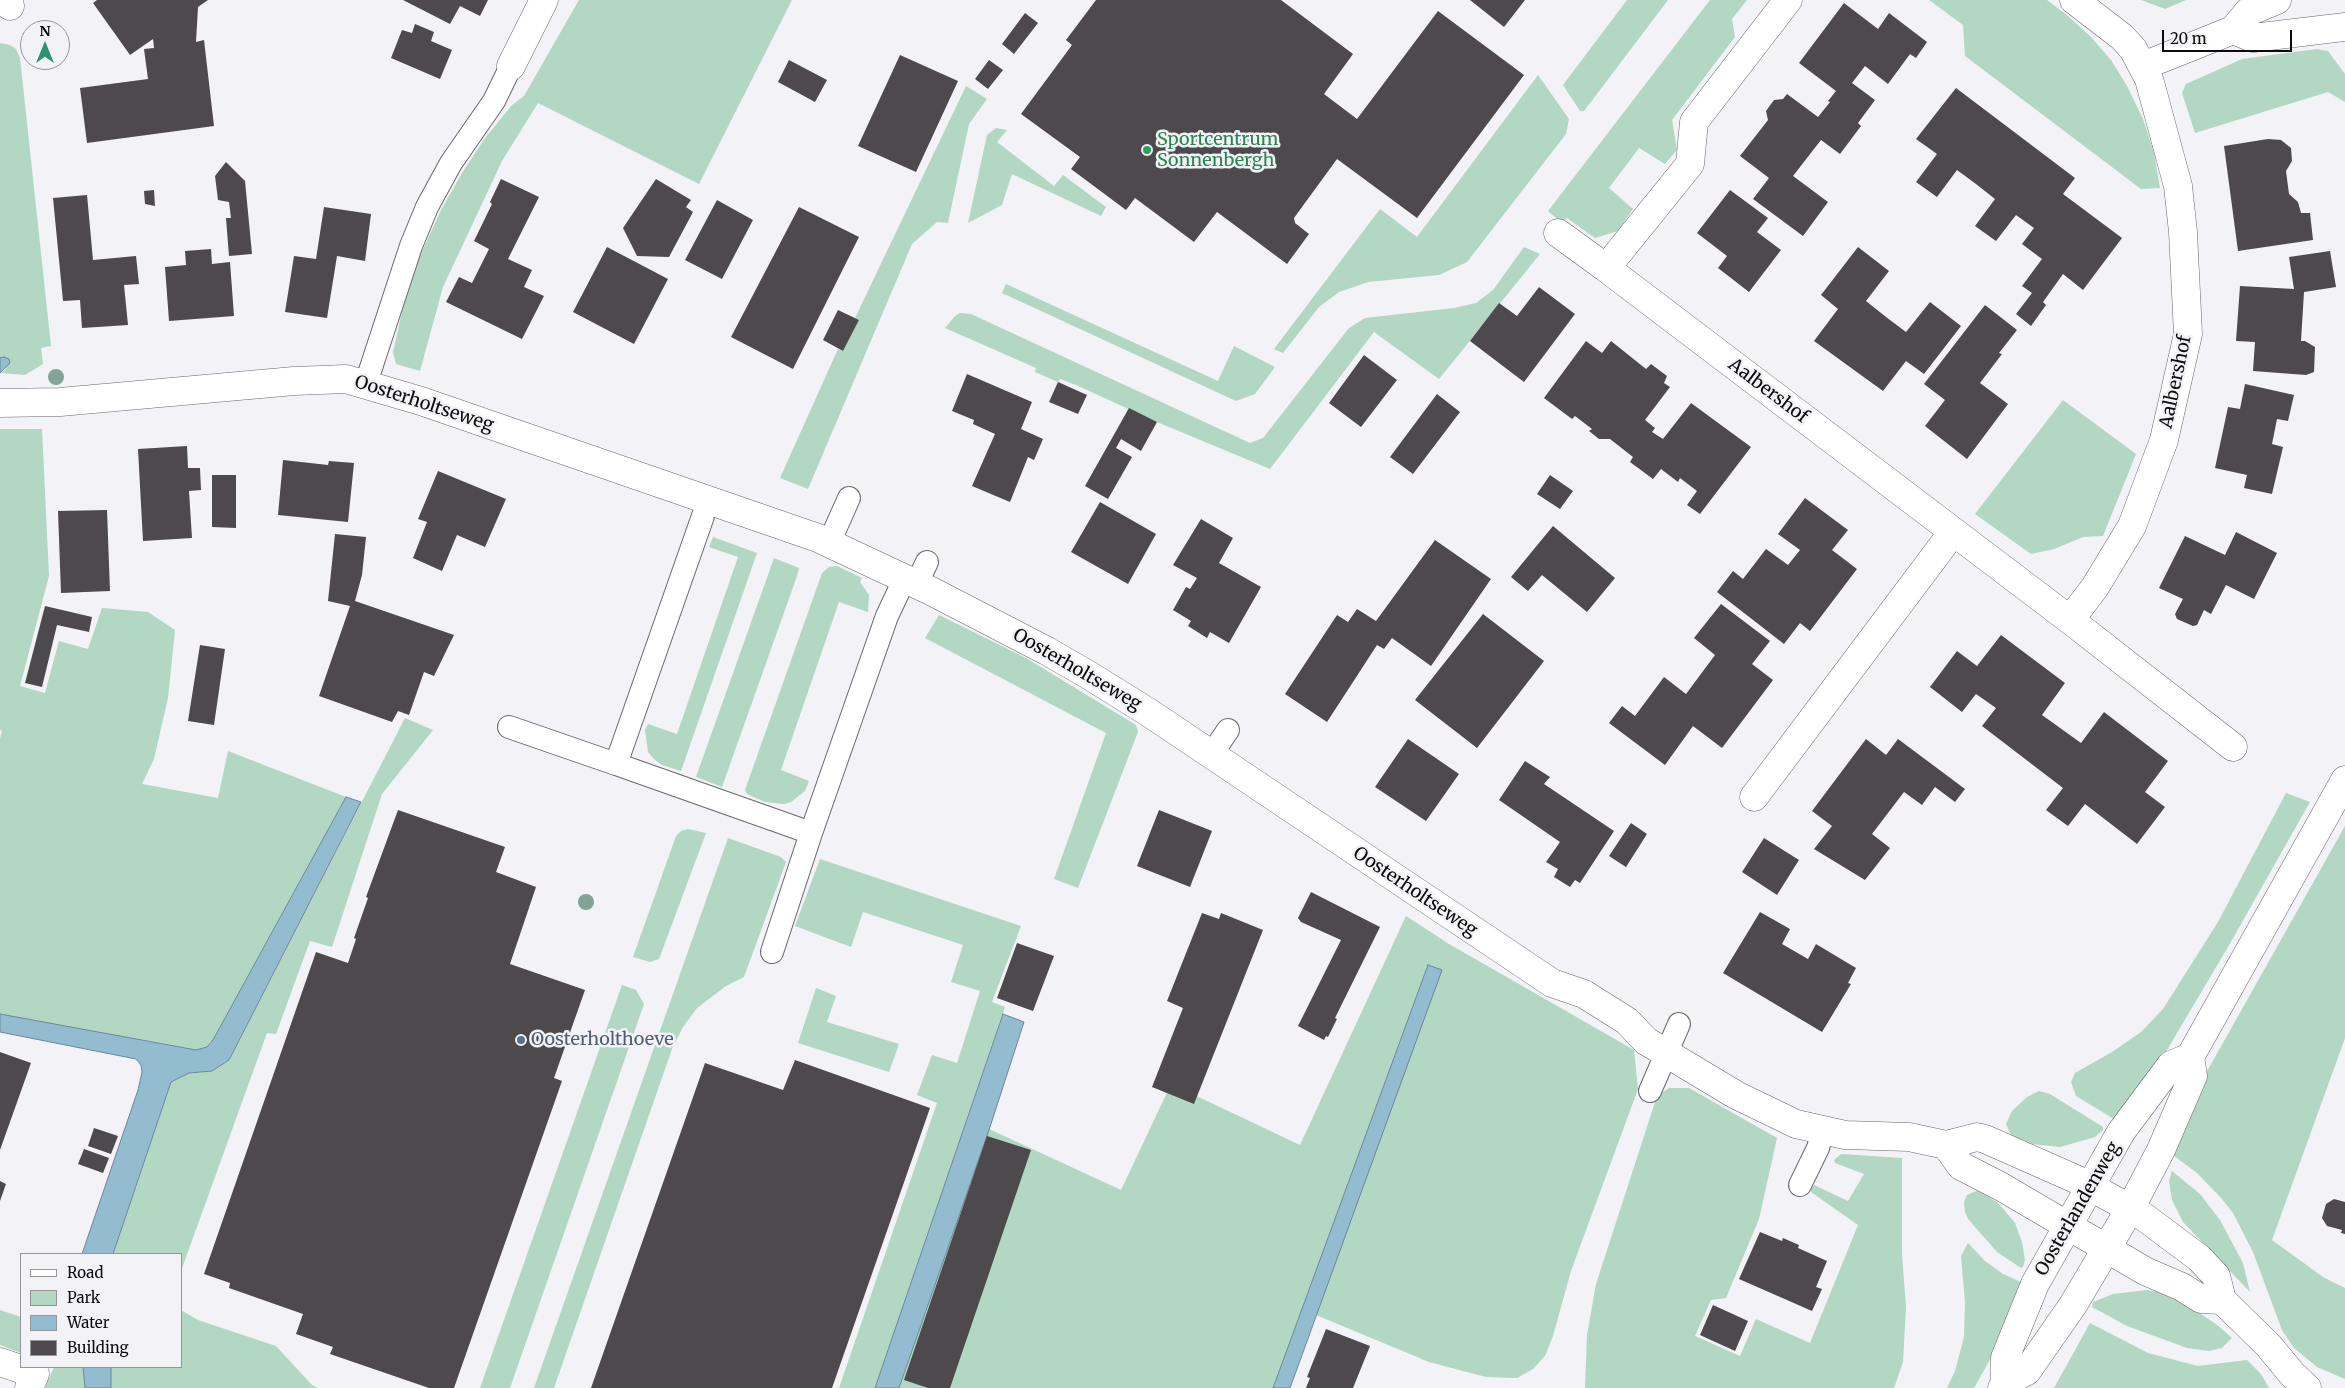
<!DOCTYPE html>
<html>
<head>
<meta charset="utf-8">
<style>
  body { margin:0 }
  #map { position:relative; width:2345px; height:1388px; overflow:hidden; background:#f2f2f7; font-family:Merriweather,serif }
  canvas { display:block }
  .legend { position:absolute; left:20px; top:1253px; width:162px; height:115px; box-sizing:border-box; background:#f2f2f7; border:1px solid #969699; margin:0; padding:6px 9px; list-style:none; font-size:15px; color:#0b0b0d }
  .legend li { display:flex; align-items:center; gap:10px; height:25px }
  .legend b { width:25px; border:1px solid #969699 }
  .north { position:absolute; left:20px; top:20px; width:50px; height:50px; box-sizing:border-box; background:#f2f2f7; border:1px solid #969699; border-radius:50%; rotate:0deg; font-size:14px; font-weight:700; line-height:20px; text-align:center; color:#0b0b0d }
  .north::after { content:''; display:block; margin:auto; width:18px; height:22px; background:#2d926e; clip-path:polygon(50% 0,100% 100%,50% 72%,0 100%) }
  .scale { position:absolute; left:2162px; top:30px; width:130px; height:22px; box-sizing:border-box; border:2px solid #0b0b0d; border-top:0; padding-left:6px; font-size:15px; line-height:18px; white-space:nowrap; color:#0b0b0d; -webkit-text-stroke:4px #f2f2f7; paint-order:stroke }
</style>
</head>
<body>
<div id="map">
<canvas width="2345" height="1388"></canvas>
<ul class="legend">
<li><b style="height:6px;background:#fff"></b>Road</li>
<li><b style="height:14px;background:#b2d7c2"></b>Park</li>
<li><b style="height:14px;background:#94bcd0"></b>Water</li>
<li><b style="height:14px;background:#4d494d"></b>Building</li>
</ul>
<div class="north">N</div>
<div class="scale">20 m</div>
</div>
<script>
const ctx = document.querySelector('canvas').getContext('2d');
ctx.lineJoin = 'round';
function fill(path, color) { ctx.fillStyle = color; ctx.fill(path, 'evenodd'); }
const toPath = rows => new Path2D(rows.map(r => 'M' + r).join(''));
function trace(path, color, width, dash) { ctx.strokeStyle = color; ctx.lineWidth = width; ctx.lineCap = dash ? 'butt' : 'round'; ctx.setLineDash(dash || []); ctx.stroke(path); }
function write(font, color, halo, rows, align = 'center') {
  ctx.font = font + ' Merriweather,serif'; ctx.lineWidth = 5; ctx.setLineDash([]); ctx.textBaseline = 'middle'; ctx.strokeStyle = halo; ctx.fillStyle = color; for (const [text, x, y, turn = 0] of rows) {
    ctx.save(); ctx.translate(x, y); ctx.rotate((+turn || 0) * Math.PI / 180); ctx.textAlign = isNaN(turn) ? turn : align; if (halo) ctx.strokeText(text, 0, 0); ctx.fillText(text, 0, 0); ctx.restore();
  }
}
const green = toPath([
  [579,0,792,0,699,184,538,103,502,161,443,287,420,371,396,364,393,352,404,303,420,256,441,210,462,173,485,138,512,105,524,96],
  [1627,0,1668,0,1584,111,1580,111,1563,85],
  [1710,0,1747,0,1732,19,1735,37,1672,120,1677,150,1665,164,1639,148,1609,188,1633,209,1618,231,1595,238,1567,218,1561,222,1548,211],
  [1929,0,2047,0,2068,16,2091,37,2111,60,2127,86,2143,119,2154,153,2160,188,2141,189,1965,56,1963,25],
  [2141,0,2186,0,2165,9],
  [0,43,10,45,16,49,20,58,51,346,41,348,43,364,25,375,1,373,6,369,4,357,0,358],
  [2317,49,2328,51,2345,74,2345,102,2328,92,2195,133,2182,93,2186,84,2242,59],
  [1538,75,1569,119,1566,134,1467,262,1439,275,1368,282,1339,292,1319,307,1283,353,1274,349,1380,209,1417,237],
  [966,86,987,99,969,124,948,223,937,222,912,244,808,489,780,478,838,349,843,351,859,320,855,318],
  [996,128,1007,130,997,142,1054,186,1063,175,1106,207,1101,216,1012,174,1002,205,968,223,987,135],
  [1524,247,1540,254,1439,379,1374,332,1270,469,1157,422,1076,385,1060,379,1058,382,1035,372,1036,368,945,328,955,316,960,313,971,314,1250,443,1263,438,1349,328,1365,318,1454,308,1476,303,1493,290],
  [1006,284,1218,381,1234,346,1275,367,1255,394,1236,401,1002,293],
  [2063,400,2136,454,2103,536,2083,537,2054,549,2031,554,1975,514],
  [0,429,42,429,49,576,20,686,45,693,59,641,88,649,102,608,148,612,175,630,168,698,154,759,142,784,218,798,228,751,346,797,213,1040,207,1047,196,1050,0,1014,0,739,2,731,0,730],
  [713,537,757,553,681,771,662,765,654,759,648,752,645,730,648,724,677,734,738,557,709,547],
  [774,558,799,568,797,576,722,787,696,777],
  [837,566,862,578,860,582,869,595,868,612,839,602,781,770,809,781,805,791,791,802,784,804,765,802,747,794,745,790,822,573,829,567],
  [939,615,1026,658,1136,725,1138,732,1078,888,1054,879,1106,733,925,638],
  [405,718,433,730,382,794,332,947,310,941,276,1034,267,1033,181,1271,181,1254,113,1254,171,1082,189,1073,212,1071,229,1060],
  [2286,793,2310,802,2228,947,2164,1055,2114,1119,2076,1096,2071,1082,2075,1073,2112,1052,2141,1032,2163,1009,2218,922],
  [2345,826,2345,1038,2272,1240,2323,1277,2345,1288,2345,1379,2317,1367,2294,1348,2282,1330,2253,1252,2233,1213,2222,1199,2197,1173,2173,1155,2201,1082],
  [688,829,706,833,659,959,650,962,633,957,676,836,681,831],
  [728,838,781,857,786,862,744,977,726,986,697,1008,683,1027,672,1049,554,1388,534,1388],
  [820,859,1021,926,992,1002,1005,1007,875,1388,839,1388,937,1103,917,1095,932,1055,957,1063,980,991,951,982,963,945,863,912,851,947,795,926],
  [1406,916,1449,944,1634,1050,1638,1089,1571,1271,1553,1336,1545,1356,1533,1369,1517,1378,1486,1377,1429,1362,1316,1315,1441,971,1428,965,1273,1388,899,1388,989,1129,1121,1190,1171,1084,1300,1145],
  [622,985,636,990,644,1004,510,1388,480,1388],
  [816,988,836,996,827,1022,899,1044,889,1072,798,1043],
  [1669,1088,1689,1088,1777,1138,1759,1219,1726,1298,1711,1300,1695,1336,1740,1356,1756,1319,1810,1343,1858,1225,1811,1192,1811,1189,1814,1185,1848,1201,1864,1174,1835,1163,1834,1160,1841,1154,1902,1158,1902,1255,1906,1307,1903,1362,1894,1388,1585,1388,1587,1335,1596,1284,1657,1096],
  [2039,1091,2050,1094,2103,1127,2103,1130,2095,1137,2060,1147,2032,1144,2011,1135,2006,1124,2012,1111,2027,1097],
  [2172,1171,2200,1194,2220,1220,2243,1263,2250,1292,2183,1222,2172,1200,2169,1181],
  [1976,1191,1981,1191,1999,1204,2015,1223,2022,1242,2025,1260,2023,1267,2021,1268,1997,1252,1968,1219,1965,1212,1964,1202,1967,1195],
  [1968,1243,1985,1261,2003,1274,2021,1282,2021,1285,1992,1356,1974,1388,1947,1388,1955,1371,1964,1337,1965,1302,1961,1256],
  [2147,1290,2160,1292,2187,1305,2216,1324,2232,1338,2222,1348,2209,1351,2187,1348,2127,1326,2092,1307,2093,1302,2113,1294],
  [0,1310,21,1317,21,1353,0,1345],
  [181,1310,198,1320,276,1346,312,1385,318,1388,111,1388,111,1367,181,1367],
  [2090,1323,2148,1353,2198,1366,2247,1360,2261,1374,2269,1388,2054,1388],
  [54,1367,83,1367,85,1388,45,1388]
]);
const water = toPath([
  [4,357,9,359,10,363,0,373,0,358,4,357],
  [346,797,361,802,229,1060,212,1071,189,1073,171,1082,113,1254,82,1254,138,1090,142,1072,141,1065,136,1059,0,1032,0,1014,196,1050,207,1047,213,1040,346,797],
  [1428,965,1442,970,1290,1388,1273,1388,1428,965],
  [1003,1014,1024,1022,989,1130,899,1388,875,1388,1003,1014],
  [83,1367,111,1367,111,1388,85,1388,83,1367]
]);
const building = toPath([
  [97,0,208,0,198,7,196,42,204,40,214,126,87,143,80,88,148,79,144,49,154,48,153,39,130,55,93,3],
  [403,0,488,0,480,16,460,6,450,24],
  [1096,0,1281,0,1353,54,1324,94,1357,119,1438,11,1524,75,1417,218,1337,159,1294,218,1295,223,1309,234,1287,264,1217,212,1194,242,1135,198,1126,210,1071,169,1080,157,1021,114,1072,45,1066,40],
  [1470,0,1525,0,1504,27],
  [1844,3,1878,29,1889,13,1927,42,1916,58,1910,54,1888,84,1865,66,1852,83,1875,100,1858,123,1861,126,1840,154,1821,140,1793,176,1828,202,1803,236,1753,199,1769,178,1740,156,1768,120,1766,111,1774,100,1783,99,1787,94,1818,117,1830,102,1828,101,1836,91,1799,63],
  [1025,13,1038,23,1014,54,1002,44],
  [415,24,434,32,431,41,452,50,440,79,391,58,402,30,412,33],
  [900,55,958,81,916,172,858,146],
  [789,60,827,80,815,102,778,82],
  [989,60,1003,70,988,89,975,79],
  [1956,88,2075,178,2063,194,2122,238,2083,290,2063,274,2043,302,2046,305,2031,326,2016,314,2032,293,2022,286,2042,259,2022,244,2034,228,2016,215,1996,241,1975,226,1995,199,1976,184,1957,170,1937,197,1916,182,1937,154,1916,139],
  [2268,139,2281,140,2291,148,2292,161,2286,171,2289,194,2298,202,2301,213,2310,213,2313,240,2238,251,2224,146],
  [226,162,245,181,252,254,229,256,226,218,231,218,229,202,218,200,215,176],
  [501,179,539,197,508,259,532,270,524,287,544,296,522,339,446,302,459,277,472,283,489,249,474,241,492,204,490,202],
  [656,179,691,200,686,207,693,212,669,257,637,256,623,228],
  [154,190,155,206,145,204,144,191],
  [1730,190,1768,218,1757,232,1781,250,1749,292,1718,268,1727,256,1697,233],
  [87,195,93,260,136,256,139,284,124,285,128,325,82,328,80,300,63,301,53,198],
  [717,200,753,220,722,279,685,260],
  [324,207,371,214,365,261,337,256,327,318,285,312,294,256,316,259],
  [799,207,859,237,793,369,731,337],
  [607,247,668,279,634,344,573,312],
  [1858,247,1889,271,1866,301,1886,317,1906,332,1930,302,1961,326,1924,374,1906,361,1883,391,1814,341,1838,309,1821,295],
  [211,249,212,264,230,262,234,316,169,321,165,267,186,265,185,251],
  [2330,251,2336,287,2304,292,2301,341,2305,341,2315,347,2314,372,2306,375,2253,371,2255,342,2236,341,2240,286,2294,289,2289,257],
  [1539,287,1575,314,1524,382,1470,341,1499,303,1517,316],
  [1985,305,2017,330,1999,353,2002,354,1980,383,2008,404,1967,459,1925,426,1945,400,1924,384],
  [838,310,859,320,843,351,823,340],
  [1586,341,1602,353,1611,341,1646,369,1651,364,1667,376,1664,383,1670,387,1645,420,1655,428,1652,432,1663,439,1691,403,1751,447,1700,514,1687,505,1697,491,1680,478,1678,482,1661,469,1653,479,1630,462,1633,457,1610,439,1599,439,1589,431,1592,429,1575,416,1572,419,1544,398],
  [1364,355,1397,380,1361,427,1329,403],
  [967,374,1032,402,1021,429,1043,439,1034,460,1028,457,1010,502,972,486,995,434,973,424,974,420,952,411],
  [1058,382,1087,395,1078,414,1049,402],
  [2245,384,2294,395,2288,421,2277,419,2272,444,2283,447,2272,494,2244,488,2247,475,2215,468,2228,407,2240,409],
  [1437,394,1460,412,1413,474,1390,457],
  [1129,408,1157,422,1141,451,1121,439,1116,448,1132,457,1108,499,1085,486],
  [187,446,188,468,200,468,201,490,189,491,192,538,143,541,138,449],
  [283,460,328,465,329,461,354,463,348,522,278,515],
  [438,471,506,499,485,547,457,535,442,571,413,558,427,522,418,519],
  [212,475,236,475,236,528,212,527],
  [1550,475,1573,491,1560,509,1537,494],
  [1805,498,1848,530,1832,550,1857,569,1810,631,1800,623,1784,644,1717,592,1733,571,1743,579,1766,549,1788,565,1800,550,1778,534],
  [1100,502,1156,534,1128,584,1071,552],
  [107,510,110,591,61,593,58,511],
  [1201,519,1233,538,1219,563,1261,587,1229,643,1210,632,1207,638,1188,626,1191,621,1173,610,1186,587,1190,589,1197,578,1173,565],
  [1553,526,1615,578,1587,612,1542,575,1528,591,1511,577],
  [2236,532,2277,553,2254,599,2226,585,2211,614,2204,610,2197,625,2193,626,2177,619,2175,614,2183,599,2159,588,2185,536,2225,555],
  [335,534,366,537,362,575,355,601,454,635,434,676,424,672,409,715,398,711,392,722,319,696,350,606,328,601],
  [1435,540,1491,579,1431,666,1392,638,1384,649,1377,645,1327,722,1285,694,1337,615,1348,622,1357,609,1376,621],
  [1721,604,1770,641,1752,664,1773,680,1722,748,1693,726,1665,765,1609,723,1622,706,1635,716,1664,677,1686,694,1715,655,1694,638],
  [45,606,92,617,89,632,57,625,42,687,25,683],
  [1483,614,1544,661,1477,748,1415,700],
  [2001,635,2065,683,2042,715,2081,743,2104,712,2168,761,2145,792,2165,807,2137,844,2085,804,2068,826,2046,810,2063,788,1982,726,1996,708,1976,694,1962,712,1930,687,1957,651,1977,666],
  [200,645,225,649,214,725,188,721],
  [1408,739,1459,774,1426,821,1375,787],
  [1866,739,1886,755,1898,739,1965,789,1955,802,1935,787,1922,805,1904,792,1872,834,1890,848,1865,880,1814,849,1832,826,1812,811],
  [1525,761,1550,777,1544,784,1614,831,1580,883,1575,880,1570,887,1554,877,1558,869,1546,862,1560,842,1499,800],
  [398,810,505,847,496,872,536,887,510,964,585,990,554,1078,562,1081,454,1388,429,1388,330,1354,333,1347,296,1334,303,1314,229,1288,230,1283,204,1274,316,952,348,963,356,939,354,938,368,898,366,897],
  [1159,810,1212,831,1190,887,1137,866],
  [1631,823,1647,834,1626,867,1609,856],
  [1764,838,1799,860,1777,895,1742,872],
  [1311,892,1380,927,1335,1018,1337,1019,1328,1037,1326,1036,1324,1040,1298,1026,1341,940,1301,922,1298,918],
  [1760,912,1790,929,1782,944,1808,959,1816,944,1856,968,1848,983,1851,984,1822,1032,1723,973],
  [1202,913,1219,919,1221,913,1263,930,1194,1104,1152,1087,1183,1008,1167,1001],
  [1017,943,1054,956,1033,1011,997,998],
  [0,1052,31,1063,0,1150],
  [795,1060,930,1108,832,1388,591,1388,705,1063,783,1090],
  [94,1128,118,1136,111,1154,88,1146],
  [987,1136,1031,1150,950,1388,928,1388,904,1380],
  [84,1149,109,1158,103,1173,78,1164],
  [0,1181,6,1184,0,1201],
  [2334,1199,2345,1202,2345,1234,2341,1233,2342,1230,2327,1226,2322,1218,2326,1204],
  [1760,1232,1782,1241,1783,1238,1799,1245,1798,1248,1827,1261,1816,1287,1822,1289,1812,1311,1739,1279],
  [1713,1305,1748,1321,1735,1351,1700,1335],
  [1326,1329,1370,1346,1353,1388,1306,1388,1310,1378,1307,1377]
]);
const service = toPath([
  [366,383,411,246,427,207,451,163,494,101,511,66],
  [703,516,616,764,811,833,887,616,905,578],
  [829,543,849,498],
  [916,585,927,562],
  [509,727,616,764],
  [1211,755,1228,730],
  [772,952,811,833],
  [1650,1091,1679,1024],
  [1800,1185,1818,1148,1823,1131]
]);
const minor = toPath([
  [8,0,10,6],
  [1788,0,1694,122,1690,164,1606,268,2070,620,2233,747],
  [2233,30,2253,38,2345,27],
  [511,66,544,0],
  [2143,66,2233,30,2248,12,2277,0],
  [1558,233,1606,268],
  [0,403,60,402,294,381,346,379,421,401,818,538,931,591,1047,651,1087,674,1148,712,1552,983,1584,994,1627,1021,1646,1041,1736,1095,1796,1124,1845,1135,1909,1137,1946,1145,1977,1137,1985,1139,2080,1181,2140,1214,2199,1258,2216,1276,2222,1300,2269,1346,2292,1374,2307,1388],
  [2070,620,2095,587,2132,526,2164,440,2188,334,2183,232,2178,186,2149,79,2133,49,2122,37,2074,0],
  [1754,797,1953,532],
  [1946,1145,1961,1166,2000,1186,2145,1271,2182,1287,2201,1299,2222,1300],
  [0,1362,35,1374,29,1388]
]);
const tertiary = toPath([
  [2005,1383,2027,1371,2073,1305,2130,1209,2161,1150,2193,1076,2190,1057,2345,780],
  [2002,1388,2005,1383,2005,1358,2035,1284,2121,1132,2171,1065,2190,1057]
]);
const trees = [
  [56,377],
  [586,902]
];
const markers = [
  [1147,150,5,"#2e9e5b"],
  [521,1040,5,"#5c6f8a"]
];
const leisureNames = [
  ["Sportcentrum",1157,140],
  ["Sonnenbergh",1157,161]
];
const streetNames = [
  ["Aalbershof",2176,382,-78],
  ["Aalbershof",1768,391,37],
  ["Oosterholtseweg",424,404,18],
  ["Oosterholtseweg",1077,670,30],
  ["Oosterholtseweg",1415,892,34],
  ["Oosterlandenweg",2078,1209,-60]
];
const serviceNames = [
  ["Oosterholthoeve",531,1040]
];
fill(green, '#b2d7c2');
fill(water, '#94bcd0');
trace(water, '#6b8796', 1);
fill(building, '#4d494d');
trace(service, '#68686d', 24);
trace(minor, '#68686d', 29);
trace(tertiary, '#68686d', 29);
trace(service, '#fff', 22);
trace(minor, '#fff', 28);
trace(tertiary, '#fff', 28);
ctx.fillStyle = '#82a496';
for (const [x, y] of trees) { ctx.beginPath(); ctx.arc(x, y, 8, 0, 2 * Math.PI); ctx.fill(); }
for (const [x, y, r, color] of markers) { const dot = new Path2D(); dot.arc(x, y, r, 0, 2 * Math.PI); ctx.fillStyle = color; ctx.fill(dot); trace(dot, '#f2f2f7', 2); }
write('18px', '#27864d', '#f2f2f7', leisureNames, 'left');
write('18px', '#0b0b0d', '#f2f2f7', streetNames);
write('18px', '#4e5e75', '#f2f2f7', serviceNames, 'left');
</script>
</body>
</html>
